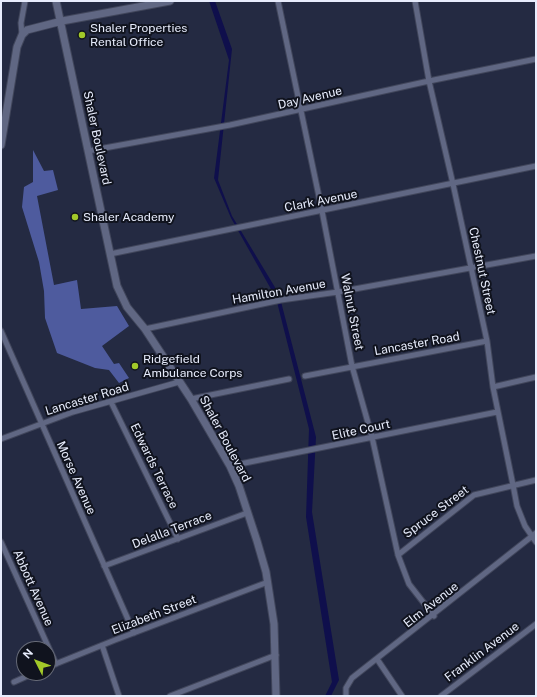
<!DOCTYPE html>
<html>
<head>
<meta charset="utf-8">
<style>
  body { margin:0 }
  #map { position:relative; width:537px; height:697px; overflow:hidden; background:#242a42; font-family:"Public Sans",sans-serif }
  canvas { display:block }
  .frame { position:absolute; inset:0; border:2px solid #e7ecfc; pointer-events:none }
  .north { position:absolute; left:16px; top:641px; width:40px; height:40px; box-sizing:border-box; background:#10131e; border:1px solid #666a77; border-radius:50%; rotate:312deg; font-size:11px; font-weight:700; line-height:16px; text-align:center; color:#e7ecfc }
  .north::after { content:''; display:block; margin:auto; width:14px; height:18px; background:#a2c929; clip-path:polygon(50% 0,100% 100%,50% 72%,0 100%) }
</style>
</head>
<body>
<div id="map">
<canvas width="537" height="697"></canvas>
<div class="frame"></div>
<div class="north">N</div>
</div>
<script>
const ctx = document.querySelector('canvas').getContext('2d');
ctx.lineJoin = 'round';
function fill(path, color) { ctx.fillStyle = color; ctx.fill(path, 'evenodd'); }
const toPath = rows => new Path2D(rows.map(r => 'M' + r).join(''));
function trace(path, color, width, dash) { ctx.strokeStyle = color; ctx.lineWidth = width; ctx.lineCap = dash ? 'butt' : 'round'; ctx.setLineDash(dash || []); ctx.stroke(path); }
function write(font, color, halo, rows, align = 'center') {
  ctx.font = font + ' "Public Sans",sans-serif'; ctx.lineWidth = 4; ctx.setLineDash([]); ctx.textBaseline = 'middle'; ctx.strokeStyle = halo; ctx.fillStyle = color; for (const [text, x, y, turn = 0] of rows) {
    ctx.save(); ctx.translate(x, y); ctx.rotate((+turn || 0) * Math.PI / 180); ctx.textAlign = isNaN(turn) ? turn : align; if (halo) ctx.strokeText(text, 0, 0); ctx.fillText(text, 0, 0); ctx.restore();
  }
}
const forest = toPath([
  [33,150,44,171,53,170,58,190,37,196,54,285,77,280,81,309,117,306,129,326,102,346,114,364,119,363,129,378,119,383,109,370,95,368,57,353,45,318,44,291,39,262,22,207,24,187,33,182]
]);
const water = toPath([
  [209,1,215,1,232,49,218,180,232,216,279,294,316,437,312,512,339,680,331,696,325,696,332,682,306,517,309,429,276,298,231,218,214,178,229,60]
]);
const street = toPath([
  [278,1,322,211,352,366,372,437,398,555,409,584,434,616],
  [415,1,429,81,453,184,487,341,493,387,513,485,517,506,525,526,536,542],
  [22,35,21,23,25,1],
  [88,151,230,125,429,81,536,59],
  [110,254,536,166],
  [145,329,281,300,338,292,536,256],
  [1,331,134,633],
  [305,376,487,341],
  [493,387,536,377],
  [191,399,289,379],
  [111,402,178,539],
  [1,439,73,412,179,382],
  [230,466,497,412],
  [1,542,56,664],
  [398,555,474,495,536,480],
  [104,566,247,513],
  [102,645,119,696],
  [377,659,402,696],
  [48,667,115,640,268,582],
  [14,682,34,673],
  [170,696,276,655],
  [346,696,346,688,352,678,536,533],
  [441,696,536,624]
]);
const secondary = toPath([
  [56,1,117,286,127,307,145,329,191,399,230,466,239,486,257,541,266,572,274,624,276,696],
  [1,145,17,47,22,35,27,30,62,21,170,1]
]);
const markers = [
  [82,35,4,"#a2c929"],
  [75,217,4,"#a2c929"],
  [135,366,4,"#a2c929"]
];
const poiNames = [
  ["Shaler Properties",90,28],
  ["Rental Office",90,42],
  ["Shaler Academy",83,217],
  ["Ridgefield",143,359],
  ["Ambulance Corps",143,373]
];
const streetNames = [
  ["Day Avenue",310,98,-13],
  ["Shaler Boulevard",97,138,78],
  ["Clark Avenue",321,201,-11],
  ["Chestnut Street",482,271,78],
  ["Hamilton Avenue",279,292,-10],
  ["Walnut Street",352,312,79],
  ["Lancaster Road",417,344,-10],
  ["Lancaster Road",87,399,-17],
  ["Elite Court",361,430,-12],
  ["Shaler Boulevard",225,439,62],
  ["Edwards Terrace",154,466,64],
  ["Morse Avenue",76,478,66],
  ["Spruce Street",436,512,-37],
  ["Delalla Terrace",172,530,-21],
  ["Abbott Avenue",33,588,66],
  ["Elm Avenue",431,605,-38],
  ["Elizabeth Street",154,615,-21],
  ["Franklin Avenue",482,652,-37]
];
fill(forest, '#4e5b9e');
fill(water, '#0f0f4c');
trace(street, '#41465b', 7);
trace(secondary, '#41465b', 9);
trace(street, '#606783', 5);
trace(secondary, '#606783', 7);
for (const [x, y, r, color] of markers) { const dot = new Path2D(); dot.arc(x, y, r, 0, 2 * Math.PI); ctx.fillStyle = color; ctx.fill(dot); trace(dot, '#10131e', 1.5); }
write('12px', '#e7ecfc', '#10131e', poiNames, 'left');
write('12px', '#e7ecfc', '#10131e', streetNames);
</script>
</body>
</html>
